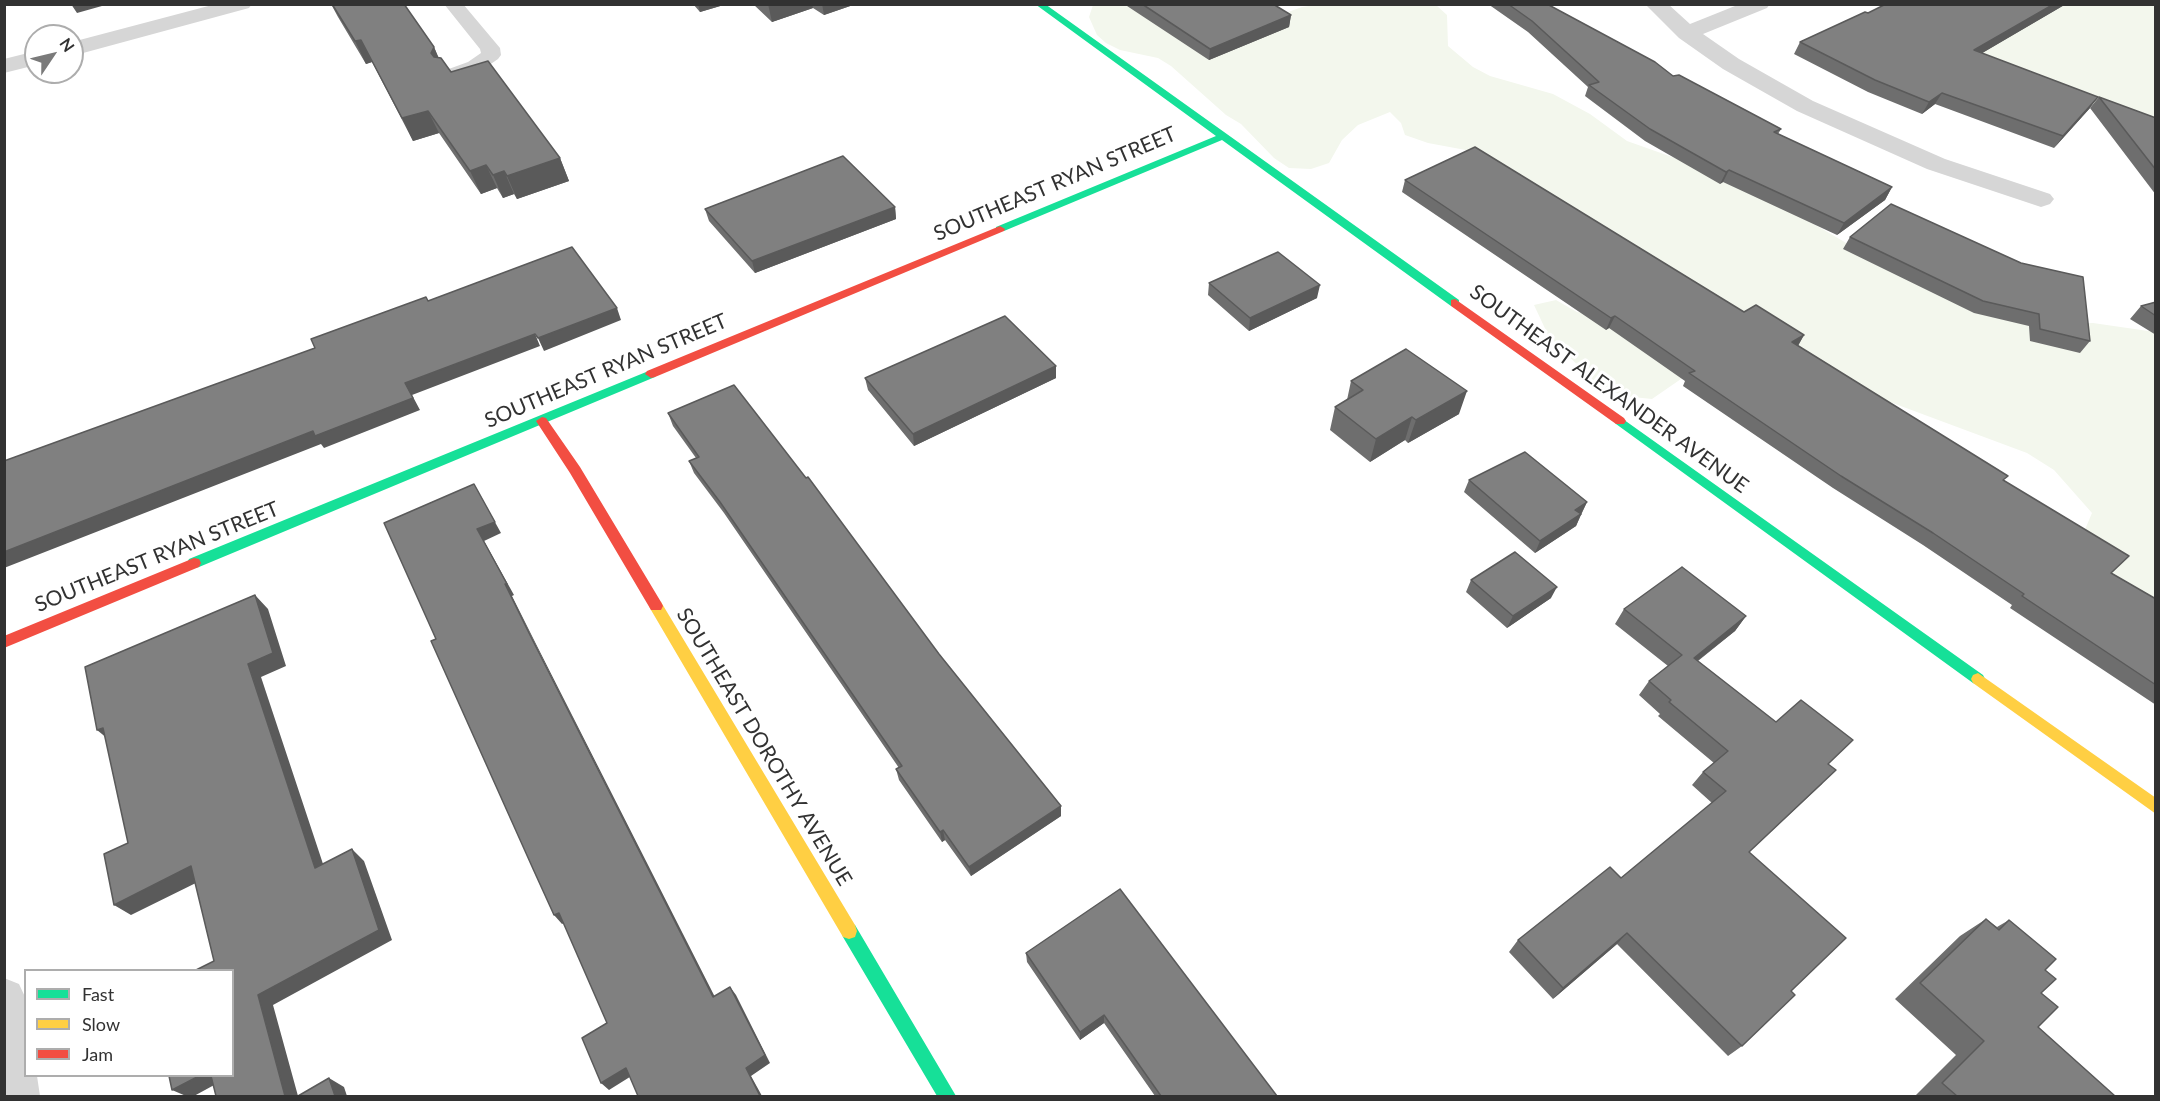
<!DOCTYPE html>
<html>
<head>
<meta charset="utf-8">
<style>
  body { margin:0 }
  #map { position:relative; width:2160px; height:1101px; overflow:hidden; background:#fff; font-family:Lato,sans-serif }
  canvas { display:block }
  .frame { position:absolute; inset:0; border:6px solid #323232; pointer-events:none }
  .legend { position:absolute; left:24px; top:969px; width:210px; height:108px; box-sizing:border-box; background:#fff; border:2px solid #adadad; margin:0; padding:8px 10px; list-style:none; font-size:18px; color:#323232 }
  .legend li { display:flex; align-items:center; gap:12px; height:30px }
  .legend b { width:30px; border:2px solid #adadad }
  .north { position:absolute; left:24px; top:24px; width:60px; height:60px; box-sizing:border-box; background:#fff; border:2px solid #adadad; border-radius:50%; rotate:55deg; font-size:16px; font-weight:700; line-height:24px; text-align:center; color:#323232 }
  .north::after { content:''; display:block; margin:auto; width:21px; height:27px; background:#7a7a7a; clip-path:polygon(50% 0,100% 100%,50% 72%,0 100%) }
</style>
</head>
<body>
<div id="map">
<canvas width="2160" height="1101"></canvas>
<div class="frame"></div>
<ul class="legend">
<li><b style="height:8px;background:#16e098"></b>Fast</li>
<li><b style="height:8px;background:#ffcf43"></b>Slow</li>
<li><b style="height:8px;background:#f24e42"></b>Jam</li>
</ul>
<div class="north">N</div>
</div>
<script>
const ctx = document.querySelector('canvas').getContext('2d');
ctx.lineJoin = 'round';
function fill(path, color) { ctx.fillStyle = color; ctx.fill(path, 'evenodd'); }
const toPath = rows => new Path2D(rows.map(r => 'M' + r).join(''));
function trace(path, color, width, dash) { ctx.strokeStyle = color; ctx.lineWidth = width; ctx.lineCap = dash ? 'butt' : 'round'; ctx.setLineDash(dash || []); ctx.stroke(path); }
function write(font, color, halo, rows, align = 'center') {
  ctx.font = font + ' Lato,sans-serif'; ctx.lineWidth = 6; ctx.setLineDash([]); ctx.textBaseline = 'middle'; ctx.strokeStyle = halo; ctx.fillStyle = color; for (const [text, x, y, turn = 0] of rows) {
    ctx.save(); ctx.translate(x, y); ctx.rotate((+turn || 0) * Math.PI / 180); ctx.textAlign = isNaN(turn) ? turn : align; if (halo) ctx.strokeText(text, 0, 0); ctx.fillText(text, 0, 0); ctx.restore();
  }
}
const green = toPath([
  [1322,4,1436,5,1447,15,1448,46,1473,67,1490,76,1553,94,1590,114,1627,141,1706,169,1756,190,1853,247,2046,325,2093,323,2155,332,2155,616,2078,546,2092,513,2054,470,2027,453,1847,386,1810,353,1785,341,1739,339,1652,399,1623,396,1598,385,1549,337,1534,305,1556,300,1577,312,1617,320,1471,151,1428,143,1405,135,1401,123,1390,112,1358,125,1342,140,1329,163,1311,169,1289,168,1274,158,1241,124,1226,115,1171,66,1158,58,1120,50,1106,43,1097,35,1089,17,1093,5,1136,5,1218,48,1237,49,1250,41,1269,19,1302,7],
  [2036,5,2155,5,2155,120,2118,113,2093,105,2075,94,1954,59]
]);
const lane = toPath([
  [444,4,463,4,500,48,501,55,498,59,482,70,460,78,446,78,443,74,446,70,468,62,481,53,480,49,444,4]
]);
const street = toPath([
  [216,4,252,4,249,8,72,56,72,42,216,4],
  [1645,4,1668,4,1690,24,1740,4,1770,4,1767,8,1703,34,1739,59,1813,101,1945,159,2050,194,2054,199,2050,204,2041,207,1927,169,1797,111,1723,69,1679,38,1645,4],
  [36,51,36,65,4,73,4,59,36,51],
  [4,978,19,984,26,999,26,1076,37,1076,40,1096,4,1096,4,978]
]);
const fast = toPath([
  [1035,4,1045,4,1459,300,1459,306,1451,306,1222,140,1004,231,996,231,996,227,1216,136,1035,4],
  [651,370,655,371,657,374,655,377,199,567,194,568,189,567,187,563,189,559,651,370],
  [1620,417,1983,675,1985,679,1983,683,1978,685,1973,683,1616,424,1614,421,1620,417],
  [849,923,855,925,956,1096,937,1096,843,937,841,931,843,925,849,923]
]);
const slow = toPath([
  [656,600,661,602,855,925,857,931,855,937,849,939,843,937,651,610,649,606,651,602,656,600],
  [1978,673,2156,798,2156,814,1973,683,1971,679,1973,675,1978,673]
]);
const jam = toPath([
  [1000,226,1005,229,1004,231,655,377,651,378,645,374,647,371,1000,226],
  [1455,299,1624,418,1626,421,1624,424,1616,424,1451,306,1451,300,1455,299],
  [542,417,546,418,580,467,661,602,663,606,661,610,651,610,570,473,536,421,542,417],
  [194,558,199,559,201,563,199,567,4,648,4,636,194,558]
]);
const wall = toPath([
  [331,4,404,4,434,47,438,57,451,72,560,158,569,181,517,199,514,194,503,198,497,188,481,194,439,133,413,141,372,62,366,64,338,17],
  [693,4,727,4,700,12],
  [753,4,856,4,824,15,813,8,772,22],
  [1124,4,1273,4,1291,15,1289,27,1209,60],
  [1488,4,1547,4,1673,76,1781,129,1778,134,1892,187,1885,200,1837,235,1723,182,1720,184,1645,141,1585,96,1588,87,1528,32],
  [1886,4,2066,4,1982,53,2090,108,2054,148,1935,104,1922,114,1868,92,1794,54,1800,42,1868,13],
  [2099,97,2156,118,2156,195,2090,108],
  [1405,180,1744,312,1804,335,1798,346,2004,480,2111,573,2156,599,2156,705,2010,608,2012,605,1923,545,1833,488,1683,386,1685,381,1609,328,1606,330,1402,192],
  [1891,204,2090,341,2080,353,2030,341,2029,326,1974,313,1843,249,1850,237],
  [895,207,896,219,755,273,709,221,705,209],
  [1209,283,1317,298,1249,331,1208,295],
  [2156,302,2156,335,2130,319,2141,306],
  [1056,366,1056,378,914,446,868,390,865,378],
  [1351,381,1459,414,1408,443,1405,440,1370,462,1330,430,1335,407,1347,400],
  [668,413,939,654,1061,806,1061,816,971,876,945,840,942,842,899,780,896,769,899,768,724,513,694,473,689,461,696,458,673,426],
  [1469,480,1587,502,1576,526,1535,553,1464,492],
  [1471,580,1551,598,1507,628,1466,592],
  [1624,609,1746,616,1735,631,1698,661,1828,764,1822,784,1749,852,1791,991,1742,1046,1728,1056,1617,944,1553,999,1509,952,1518,940,1621,878,1712,803,1692,785,1703,772,1714,763,1658,716,1660,714,1639,695,1649,681,1668,666,1615,624],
  [1986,919,1997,927,2009,920,2045,970,2041,993,2038,1027,2115,1096,1915,1096,1956,1055,1895,999,1960,936],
  [1026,953,1277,1096,1155,1096,1104,1023,1080,1040,1027,962]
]);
const shadedWall = toPath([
  [71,4,109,4,77,13],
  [698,4,727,4,700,12],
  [768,4,812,4,813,8,772,22],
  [822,4,856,4,824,15],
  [2054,4,2066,4,1967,62,1974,50],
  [1291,15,1289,27,1209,60,1210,49],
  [361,40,372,62,366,64,355,41],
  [434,47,444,70,431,53],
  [1942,93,1935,104,1922,114,1929,102],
  [2098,97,2090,108,2054,148,2063,136],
  [428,111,439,133,413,141,402,118],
  [560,158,569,181,517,199,507,176],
  [486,165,497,188,481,194,470,171],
  [1729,170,1723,182,1720,184,1726,172],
  [504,171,514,194,503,198,493,175],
  [1892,187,1885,200,1837,235,1844,223],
  [895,207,896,219,755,273,752,261],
  [1320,285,1317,298,1249,331,1250,318],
  [617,308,621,320,544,351,538,338],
  [1615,316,1609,328,1606,330,1611,318],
  [535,334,540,346,412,395,420,410,324,448,321,444,4,568,4,552,405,383],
  [1804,335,1797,347,1792,342],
  [1056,366,1056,378,914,446,913,434],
  [1467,391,1459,414,1408,443,1416,420],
  [1412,417,1405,440,1370,462,1376,439],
  [474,484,501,533,484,541,514,595,512,596,536,644,719,1005,713,997,477,529],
  [1587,502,1581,514,1569,521,1575,510],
  [1581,514,1576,526,1535,553,1540,541],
  [1557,587,1551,598,1507,628,1513,616],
  [255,595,268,609,286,666,261,677,328,879,315,868,248,664],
  [1746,616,1735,631,1683,672,1694,658],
  [103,728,113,743,97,730],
  [1061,806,1061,816,971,876,969,867],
  [943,830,945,840,942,842,940,832],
  [352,849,364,861,392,940,273,1005,298,1096,285,1096,258,995],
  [191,866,206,878,131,915,114,905],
  [559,913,567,922,562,924,554,915],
  [1627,933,1617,944,1553,999,1563,988],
  [730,987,736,995,770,1063,751,1076,762,1096,760,1096,746,1068],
  [1104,1015,1104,1023,1080,1040,1080,1032],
  [626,1068,633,1075,609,1090,601,1083],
  [199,1076,221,1076,227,1078,194,1096,186,1096,172,1090],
  [329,1078,344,1087,347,1096,335,1096]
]);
const building = toPath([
  [332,4,404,4,434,47,431,53,434,57,441,58,451,72,488,61,560,158,507,176,504,171,493,175,486,165,470,171,428,111,402,118,361,40,355,41,332,4],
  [1142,4,1273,4,1291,15,1210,49,1142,4],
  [1508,4,1547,4,1655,62,1673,76,1679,75,1781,129,1774,132,1892,187,1844,223,1729,170,1726,172,1650,129,1589,85,1599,82,1532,21,1508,4],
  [1886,4,2054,4,1974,50,2098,97,2063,136,1942,93,1929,102,1875,80,1800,42,1865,12,1868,13,1886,4],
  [2099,97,2156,118,2156,170,2099,97],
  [1475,147,1744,312,1756,305,1804,335,1792,342,2008,476,2003,480,2129,556,2111,573,2156,599,2156,685,2022,596,2024,594,1933,533,1841,476,1689,373,1695,371,1615,316,1611,318,1405,180,1475,147],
  [843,156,895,207,752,261,705,209,843,156],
  [1891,204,2021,263,2083,277,2090,341,2040,329,2039,314,1983,301,1850,237,1891,204],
  [572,247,617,308,538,338,535,334,405,383,413,398,315,436,313,431,4,552,4,461,315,348,311,339,426,297,428,301,572,247],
  [1278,252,1320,285,1250,318,1209,283,1278,252],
  [2156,302,2156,316,2141,306,2156,302],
  [1005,316,1056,366,913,434,865,378,1005,316],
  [1406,349,1467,391,1416,420,1412,417,1376,439,1335,407,1363,390,1351,381,1406,349],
  [734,385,806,478,808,477,939,654,1061,806,969,867,943,830,940,832,896,769,902,766,720,502,689,461,699,457,668,413,734,385],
  [1525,452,1587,502,1575,510,1581,514,1540,541,1469,480,1525,452],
  [474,484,495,522,477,529,507,584,505,584,529,633,713,997,730,987,765,1055,746,1068,760,1096,638,1096,626,1068,601,1083,582,1038,607,1023,559,913,554,915,534,871,431,641,436,639,384,523,474,484],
  [1515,552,1557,587,1513,616,1471,580,1515,552],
  [1682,567,1746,616,1694,658,1776,722,1801,700,1853,740,1828,764,1836,770,1749,852,1846,938,1791,991,1795,995,1742,1046,1627,933,1563,988,1518,940,1610,867,1621,878,1726,791,1703,772,1728,751,1669,702,1671,700,1649,681,1682,655,1624,609,1682,567],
  [255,595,273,653,248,664,315,868,352,849,379,930,258,995,285,1096,216,1096,211,1076,232,1076,232,970,196,970,214,961,191,866,114,905,104,854,128,843,103,728,97,730,85,667,255,595],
  [1120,889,1277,1096,1161,1096,1104,1015,1080,1032,1026,953,1120,889],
  [1986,919,1999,930,2009,920,2056,959,2045,970,2056,979,2041,993,2058,1007,2038,1027,2115,1096,1957,1096,1942,1083,1984,1041,1920,983,1986,919],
  [169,1076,199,1076,172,1090,169,1076],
  [329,1078,335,1096,298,1096,329,1078]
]);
const streetNames = [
  ["SOUTHEAST RYAN STREET",1055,184,-23],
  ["SOUTHEAST RYAN STREET",606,371,-23],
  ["SOUTHEAST ALEXANDER AVENUE",1609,389,36],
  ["SOUTHEAST RYAN STREET",157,557,-22],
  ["SOUTHEAST DOROTHY AVENUE",764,747,59]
];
fill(green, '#f3f7ed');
fill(lane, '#d6d6d6');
fill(street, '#d6d6d6');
fill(fast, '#16e098');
fill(slow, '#ffcf43');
fill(jam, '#f24e42');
fill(wall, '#6e6e6e');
fill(shadedWall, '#5a5a5a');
fill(building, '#808080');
trace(building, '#5a5a5a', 1.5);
write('21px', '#323232', '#fff', streetNames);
</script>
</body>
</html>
